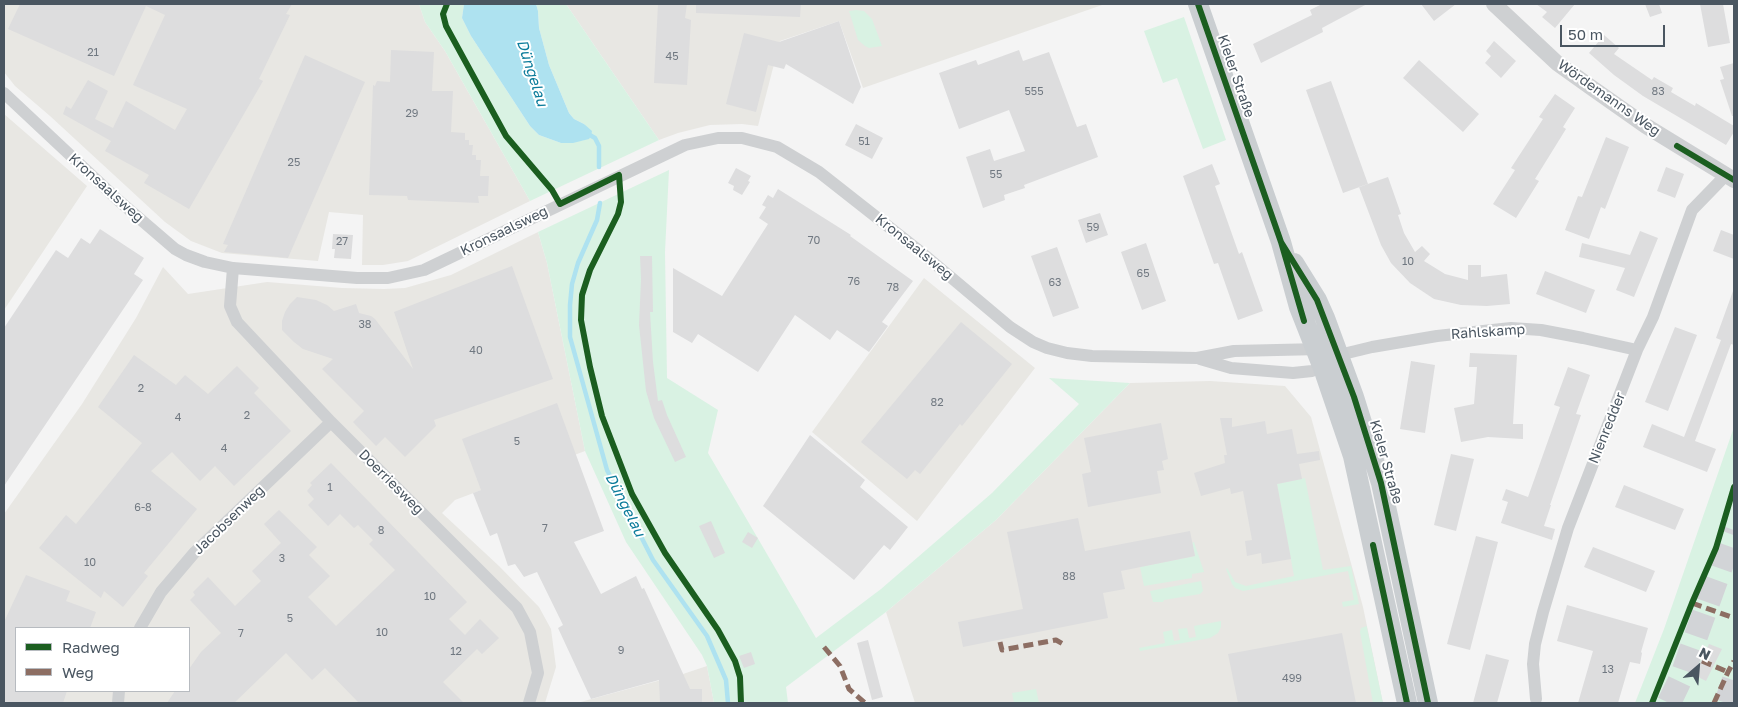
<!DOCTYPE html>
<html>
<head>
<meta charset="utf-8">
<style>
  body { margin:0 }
  #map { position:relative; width:1738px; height:707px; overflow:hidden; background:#f4f4f4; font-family:"Golos Text",sans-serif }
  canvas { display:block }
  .frame { position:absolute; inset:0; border:5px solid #4a5661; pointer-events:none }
  .legend { position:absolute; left:15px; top:627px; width:175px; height:65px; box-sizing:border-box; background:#fff; border:1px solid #b7bbc0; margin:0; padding:6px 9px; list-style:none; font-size:15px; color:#4a5661 }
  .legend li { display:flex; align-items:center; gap:10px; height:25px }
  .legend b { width:25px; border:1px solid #b7bbc0 }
  .north { position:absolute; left:1673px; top:642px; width:50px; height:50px; -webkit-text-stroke:4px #fff; paint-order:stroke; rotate:27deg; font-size:14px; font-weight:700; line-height:20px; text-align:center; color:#4a5661 }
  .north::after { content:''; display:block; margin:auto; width:18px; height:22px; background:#4a5661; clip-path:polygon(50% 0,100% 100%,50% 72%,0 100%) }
  .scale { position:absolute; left:1560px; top:25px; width:105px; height:22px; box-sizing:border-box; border:2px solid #4a5661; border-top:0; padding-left:6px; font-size:15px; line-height:18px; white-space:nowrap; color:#4a5661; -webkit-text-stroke:4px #fff; paint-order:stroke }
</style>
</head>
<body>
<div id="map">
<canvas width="1738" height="707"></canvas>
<div class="frame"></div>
<ul class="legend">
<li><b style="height:6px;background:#1b5e20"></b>Radweg</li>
<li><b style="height:6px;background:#8d6e63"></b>Weg</li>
</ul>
<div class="north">N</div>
<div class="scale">50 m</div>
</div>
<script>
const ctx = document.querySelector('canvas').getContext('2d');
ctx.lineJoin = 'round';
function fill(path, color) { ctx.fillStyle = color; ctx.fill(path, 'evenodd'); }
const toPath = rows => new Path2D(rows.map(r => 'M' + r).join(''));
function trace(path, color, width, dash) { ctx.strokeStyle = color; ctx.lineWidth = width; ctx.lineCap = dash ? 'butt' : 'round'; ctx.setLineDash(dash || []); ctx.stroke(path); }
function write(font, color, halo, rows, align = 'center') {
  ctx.font = font + ' "Golos Text",sans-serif'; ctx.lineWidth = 4; ctx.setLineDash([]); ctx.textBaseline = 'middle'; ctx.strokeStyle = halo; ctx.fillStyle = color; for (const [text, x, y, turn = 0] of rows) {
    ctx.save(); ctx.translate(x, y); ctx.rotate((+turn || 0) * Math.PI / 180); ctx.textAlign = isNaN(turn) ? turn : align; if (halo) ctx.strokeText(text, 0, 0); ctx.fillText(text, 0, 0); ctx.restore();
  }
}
const commercial = toPath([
  [4,4,419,4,425,22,445,51,530,201,408,261,383,265,362,265,363,215,329,212,318,261,222,253,191,241,165,222,50,116,15,86,4,72],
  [566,4,1105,4,863,88,839,21,780,41,758,126,742,124,710,125,678,133,659,140],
  [4,114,87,186,4,310],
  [538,232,547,263,585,451,455,500,442,513,499,566,539,607,551,629,556,667,545,703,4,703,4,514,82,404,136,318,163,267,188,294,267,282,342,288,384,289,405,288,451,275],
  [16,628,189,628,189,691,16,691],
  [924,278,1035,368,917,521,812,432],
  [1210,381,1285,386,1311,417,1363,607,1383,703,915,703,886,612,996,520,1130,383],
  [707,666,714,703,577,703,683,674]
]);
const green = toPath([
  [419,4,464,4,462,18,471,36,530,126,539,135,561,143,584,140,591,136,584,124,574,119,569,113,549,65,539,28,538,11,536,4,566,4,659,140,530,201,445,51,425,22],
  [856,10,864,11,872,19,882,46,869,48,865,46,858,40,849,11],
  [1184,17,1226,140,1203,149,1177,78,1163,83,1144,31],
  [669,170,665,252,667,378,718,410,708,453,816,638,881,589,992,493,1079,404,1049,378,1130,383,996,520,886,612,786,687,788,703,714,703,707,666,702,655,626,542,585,451,547,263,538,232],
  [1734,427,1734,703,1635,703,1664,629],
  [1305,478,1323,570,1351,566,1359,604,1343,607,1342,602,1354,600,1348,571,1243,591,1235,588,1232,584,1226,569,1227,568,1235,582,1246,586,1294,576,1277,484],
  [1194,542,1204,572,1192,574,1192,578,1144,586,1140,567,1195,556,1192,543],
  [1201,581,1203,591,1200,594,1164,600,1163,602,1153,602,1150,591],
  [1221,621,1221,627,1218,633,1210,638,1140,651,1139,648,1165,643,1163,632,1172,630,1174,641,1180,640,1178,629,1187,628,1189,638,1196,637,1194,626],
  [1367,626,1367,628,1383,703,1373,703,1360,632,1361,628],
  [1036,689,1039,703,1014,703,1012,693]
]);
const water = toPath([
  [464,4,536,4,538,11,539,28,549,65,569,113,574,119,584,124,592,131,591,136,589,139,573,143,561,143,539,135,530,126,471,36,462,18]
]);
const stream = toPath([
  [588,134,595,138,599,146,599,167],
  [600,203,597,220,578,263,572,284,570,305,570,337,607,470,653,560,707,636,726,680,728,703]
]);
const building = toPath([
  [20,4,292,4,286,14,290,15,259,79,263,81,189,209,144,183,149,175,105,151,111,141,63,114,66,106,71,109,88,80,108,91,95,119,113,128,126,101,175,130,187,109,133,85,165,15,146,6,114,76,8,29],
  [658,4,687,4,685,18,691,20,687,85,654,83],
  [696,4,801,4,800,17,696,13],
  [1322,4,1367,4,1322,28,1323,32,1261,63,1253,44,1312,15,1310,10],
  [1421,4,1456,4,1434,21],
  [1536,4,1575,4,1555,28,1542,17,1547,12],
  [1645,4,1659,4,1662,13,1650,17],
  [1700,4,1723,4,1730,43,1708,47],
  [839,21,861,87,853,104,786,64,784,69,768,65,756,112,726,104,744,33,779,42],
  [1604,35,1619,48,1614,54,1652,80,1654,77,1673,88,1671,92,1695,106,1696,103,1734,126,1734,132,1726,145,1643,96,1614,75,1589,53],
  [1494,41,1516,61,1501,78,1485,63,1491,56,1486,51],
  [391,50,434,52,432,91,453,91,451,132,465,133,465,140,469,140,469,145,473,145,472,155,476,155,476,160,481,160,480,176,489,176,488,196,478,196,479,203,408,200,407,196,369,195,373,85,375,86,377,81,390,82],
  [1019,50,1023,61,1049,52,1077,127,1086,124,1098,157,1024,185,1025,188,1004,195,1005,200,983,208,966,157,990,149,994,161,1025,151,1009,110,959,129,939,73,976,60,978,65],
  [305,55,365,82,288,258,224,252,228,245,223,244],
  [1419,60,1479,114,1463,132,1403,78],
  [1734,63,1734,116,1732,116,1720,80,1724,79,1720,67],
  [1331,81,1368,184,1343,193,1306,90],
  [1555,94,1575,108,1563,127,1566,129,1535,179,1539,181,1516,218,1493,204,1515,170,1511,168,1543,119,1539,117],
  [856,124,883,138,872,159,845,145],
  [1606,137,1629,147,1605,209,1601,207,1589,239,1565,230,1578,196,1582,197],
  [1212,164,1220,184,1215,186,1239,254,1242,252,1263,311,1238,320,1218,263,1214,264,1183,176],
  [1666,167,1684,174,1675,198,1657,191],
  [736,168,751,176,748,181,750,182,742,195,733,190,734,186,728,183],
  [1388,177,1401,214,1398,215,1404,233,1415,252,1422,246,1430,254,1424,261,1445,274,1468,280,1468,265,1481,265,1481,277,1507,274,1510,304,1487,306,1461,305,1434,299,1410,283,1391,263,1381,245,1359,187],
  [778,189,851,235,850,236,913,281,882,322,888,326,869,352,837,330,830,340,795,315,758,372,698,334,692,343,673,332,673,268,722,296,768,224,759,218,766,207,762,205,768,195,773,198],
  [1100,213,1108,235,1086,243,1078,220],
  [100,229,144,258,134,274,143,280,4,486,4,328,56,250,68,258,81,238,90,244],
  [1721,230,1734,235,1734,259,1713,251],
  [1640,231,1658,238,1634,297,1616,290,1625,268,1579,257,1582,243,1630,255],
  [333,234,353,235,351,259,334,258,335,249,332,249],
  [1146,243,1166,301,1142,310,1121,252],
  [1057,247,1079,308,1053,317,1031,256],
  [640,256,652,256,653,312,650,312,653,362,658,401,662,400,667,415,686,457,675,462,654,418,646,391,639,325,641,279],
  [512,266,553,379,434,420,436,426,405,457,385,437,376,446,353,422,364,411,322,369,333,359,303,349,294,342,282,330,282,321,285,312,290,304,297,297,316,300,327,305,334,311,356,304,359,313,371,316,375,319,413,369,394,312],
  [1545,271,1595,290,1586,313,1536,294],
  [1733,291,1734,345,1731,344,1695,441,1716,449,1707,472,1643,447,1652,424,1684,437,1721,340,1716,338],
  [961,322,1012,364,962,426,960,424,920,474,915,470,907,479,861,442],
  [1675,327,1697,335,1668,411,1645,402],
  [1470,353,1517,355,1513,424,1523,424,1523,439,1488,437,1461,442,1454,408,1474,404,1477,367,1469,367],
  [134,355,176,385,185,375,208,394,237,366,259,388,254,393,291,431,234,486,215,466,200,481,172,452,151,471,197,509,144,573,148,576,123,607,104,591,101,598,39,548,66,515,76,524,142,443,98,407],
  [1411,361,1435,365,1425,433,1400,429],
  [1568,367,1590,375,1576,414,1581,415,1550,505,1551,505,1544,526,1555,529,1552,540,1501,523,1508,502,1502,500,1506,489,1528,497,1560,407,1554,405],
  [557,403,604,531,574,542,601,594,636,576,642,589,644,588,690,689,702,689,702,703,660,703,659,680,591,699,558,628,563,625,537,572,524,577,515,564,508,566,497,533,490,536,473,493,481,490,462,439],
  [1220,418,1232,418,1232,427,1265,421,1267,434,1292,429,1297,454,1319,451,1320,460,1299,464,1302,479,1277,484,1291,559,1262,564,1261,553,1247,556,1245,541,1252,540,1243,491,1231,494,1230,488,1201,496,1194,473,1225,463,1224,455,1227,455],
  [1161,423,1168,459,1162,461,1164,470,1157,471,1161,493,1088,507,1082,474,1091,472,1084,438],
  [810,435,865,480,860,487,908,527,890,550,884,545,854,580,763,506],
  [1451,454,1474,459,1456,531,1434,525],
  [331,463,467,602,449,619,465,635,480,619,499,638,482,654,477,649,443,682,464,703,359,703,325,668,312,680,286,653,234,703,167,703,175,691,189,691,189,669,201,652,221,633,190,600,195,595,193,592,208,577,235,606,261,581,252,571,281,543,264,524,279,510,317,547,309,555,330,576,308,597,336,626,395,570,369,544,373,540,358,525,354,528,340,514,328,526,308,505,314,499,307,491,312,485,310,483],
  [1624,485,1684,509,1675,530,1615,507],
  [1078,518,1085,551,1190,531,1195,556,1121,571,1125,589,1103,593,1108,618,963,647,958,622,1023,609,1007,532],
  [711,521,725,553,714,558,699,526],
  [748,532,758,538,752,548,742,542],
  [1476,536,1498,542,1470,650,1447,644],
  [1593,547,1655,571,1646,592,1584,567],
  [26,575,70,591,66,601,96,612,90,628,16,628,16,691,67,691,63,703,4,703,4,622],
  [1567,605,1648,628,1641,652,1642,653,1640,664,1630,662,1618,703,1578,703,1593,651,1557,641],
  [1342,633,1356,703,1238,703,1228,654],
  [868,640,883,697,872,700,857,643],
  [1709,644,1722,649,1706,681,1694,675],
  [751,652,755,664,744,668,739,656],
  [1486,654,1509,660,1497,703,1473,703]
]);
const motorwayTunnel = toPath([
  [1669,703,1681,678,1734,530],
  [1726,703,1734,680]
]);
const minor = toPath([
  [4,93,118,200,175,249,186,255,205,262,233,268,357,278,388,278,424,270,685,145,718,138,742,138,777,147,819,172,922,253,1010,327,1033,342,1047,348,1067,353,1092,356,1197,358,1234,351,1320,349],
  [233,268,230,306,237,322,331,422,517,608,530,632,538,673,529,703],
  [1339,355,1372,347,1437,336,1511,328,1541,330,1583,338,1637,350],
  [1200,359,1231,368,1293,373,1312,371,1328,365],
  [140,628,161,592,195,552,331,422],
  [1536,699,1533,664,1535,644,1543,612,1568,528,1637,350,1653,317,1692,210,1726,175],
  [118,703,119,691]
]);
const tertiary = toPath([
  [1494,4,1557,63,1592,88,1646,126,1734,180]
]);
const primary = toPath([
  [1198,4,1281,242,1299,307,1323,368,1353,456,1407,703],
  [1294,263,1317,300,1325,318,1354,397,1381,483,1428,703]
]);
const quiet = toPath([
  [1692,603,1734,618],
  [1000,642,1002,650,1056,640,1063,644],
  [824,647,840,666,849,689,865,703],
  [1702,661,1728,672],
  [1714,703,1728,672,1734,661]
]);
const cycleway = toPath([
  [447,4,443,14,446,26,506,136,552,190,560,204,619,175,621,202,618,214,590,270,582,295,581,320,590,367,602,416,632,494,665,553,718,630,735,661,740,677,741,703],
  [1198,4,1281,242,1304,321],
  [1677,146,1734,180],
  [1281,242,1317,300,1354,397,1381,483,1428,703],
  [1373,545,1407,703],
  [1652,703,1692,603,1716,548,1734,487]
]);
const numberNames = [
  ["21",93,53],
  ["45",672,57],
  ["555",1034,92],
  ["83",1658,92],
  ["29",412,114],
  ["51",864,142],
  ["25",294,163],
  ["55",996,175],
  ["59",1093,228],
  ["70",814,241],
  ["27",342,242],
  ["10",1408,262],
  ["65",1143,274],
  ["76",854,282],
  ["63",1055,283],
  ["78",893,288],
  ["38",365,325],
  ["40",476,351],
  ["2",141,389],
  ["82",937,403],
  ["2",247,416],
  ["4",178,418],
  ["5",517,442],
  ["4",224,449],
  ["1",330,488],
  ["6-8",143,508],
  ["7",545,529],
  ["8",381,531],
  ["3",282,559],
  ["10",90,563],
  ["88",1069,577],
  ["10",430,597],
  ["5",290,619],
  ["10",382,633],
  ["7",241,634],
  ["9",621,651],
  ["12",456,652],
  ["13",1608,670],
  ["499",1292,679]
];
const streetNames = [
  ["Kieler Straße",1236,76,71],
  ["Wördemanns Weg",1609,98,35],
  ["Kronsaalsweg",106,188,42],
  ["Kronsaalsweg",504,231,-26],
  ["Kronsaalsweg",914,247,39],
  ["Rahlskamp",1488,332,-4],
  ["Nienredder",1607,428,-68],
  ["Kieler Straße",1386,462,74],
  ["Doerriesweg",391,482,45],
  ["Jacobsenweg",229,520,-44]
];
const waterNames = [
  ["Düngelau",532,73,72],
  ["Düngelau",625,505,63]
];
fill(commercial, '#e8e7e3');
fill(green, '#d9f2e3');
fill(water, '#aee2f0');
trace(stream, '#aee2f0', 4.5);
fill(building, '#ddddde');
trace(motorwayTunnel, '#d2d4d7', 24, [24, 12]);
trace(minor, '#ced0d2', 12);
trace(tertiary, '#ced0d2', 16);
trace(primary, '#caced1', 20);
trace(quiet, '#8d6e63', 5, [10, 5]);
trace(cycleway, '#1b5e20', 6);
write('11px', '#707881', null, numberNames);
write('14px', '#4a5661', '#fff', streetNames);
write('italic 15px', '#0c7c9b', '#fff', waterNames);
</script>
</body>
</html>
